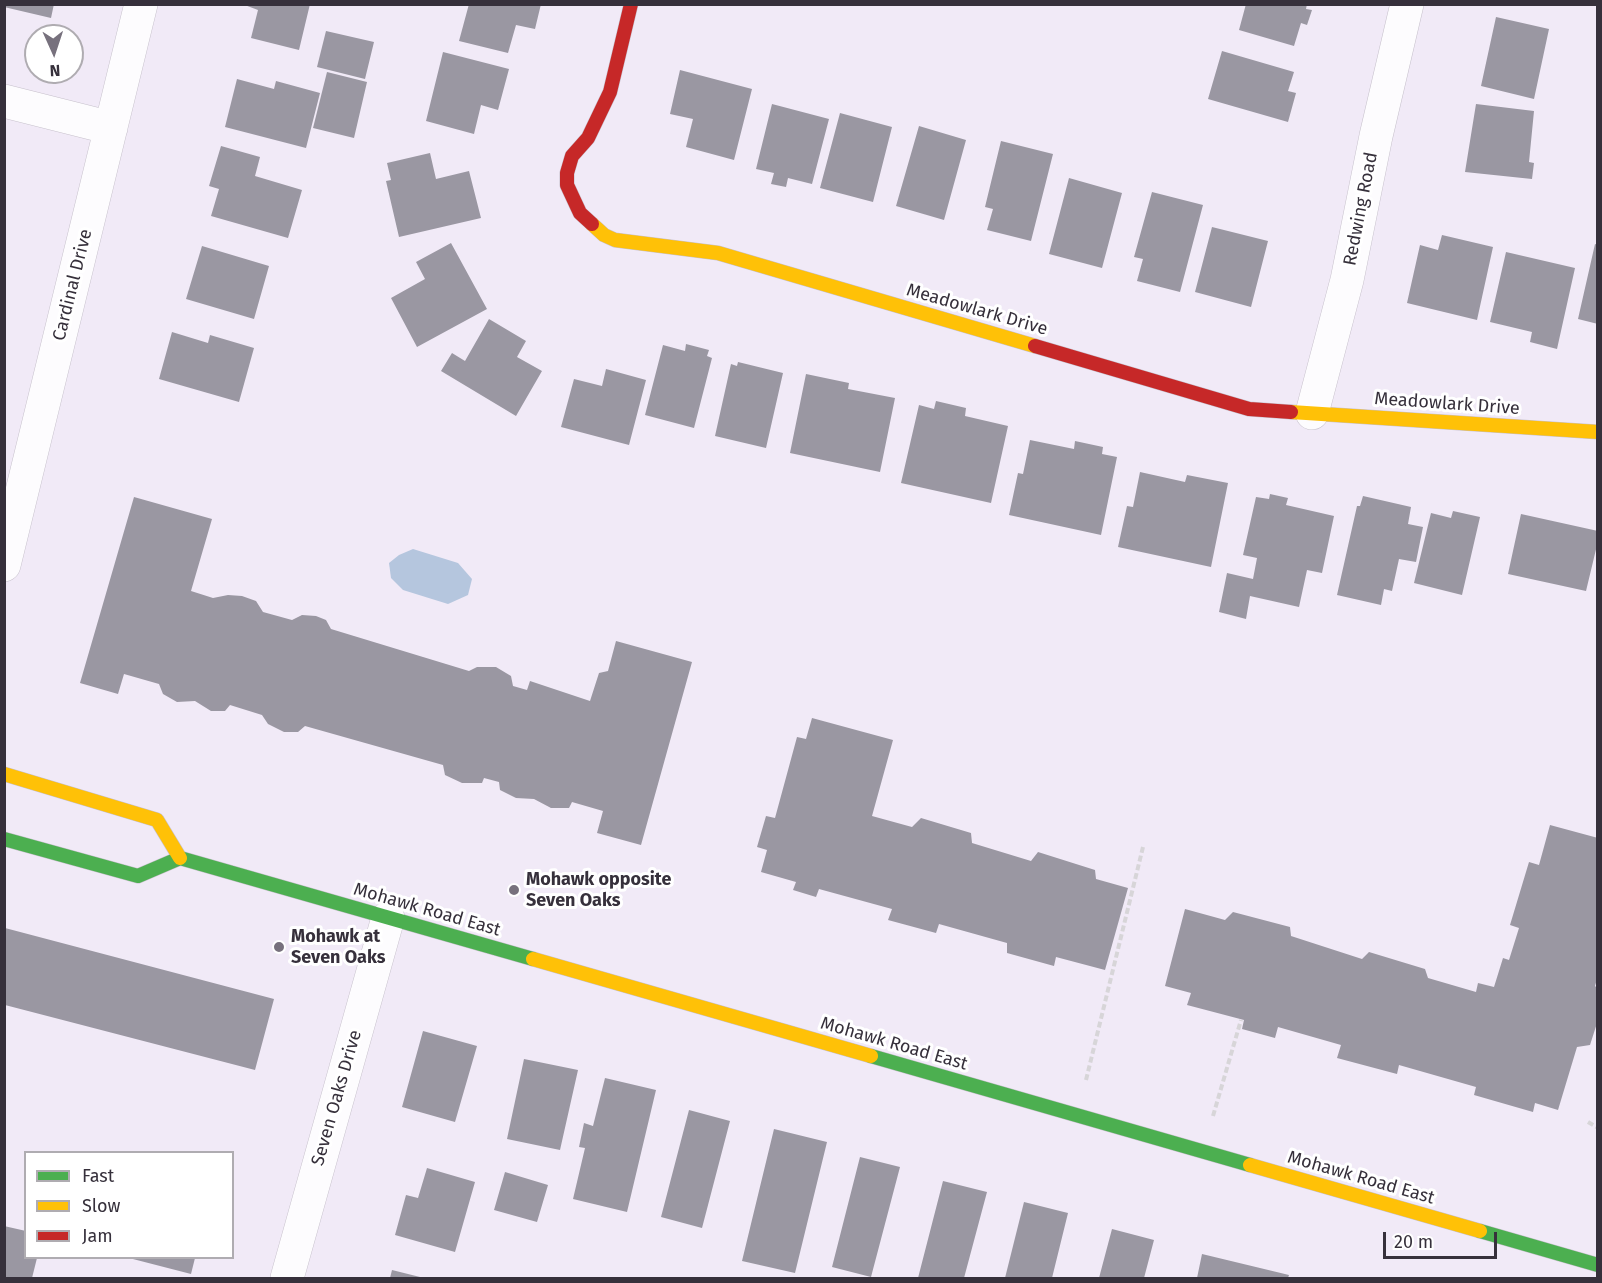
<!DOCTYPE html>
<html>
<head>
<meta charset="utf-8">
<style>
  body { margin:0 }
  #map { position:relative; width:1602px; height:1283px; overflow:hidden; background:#f1eaf7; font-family:"Fira Sans",sans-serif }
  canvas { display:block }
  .frame { position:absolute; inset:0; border:6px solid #36303b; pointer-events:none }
  .legend { position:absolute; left:24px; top:1151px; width:210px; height:108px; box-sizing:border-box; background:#fff; border:2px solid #afacb1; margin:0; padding:8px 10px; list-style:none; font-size:18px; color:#36303b }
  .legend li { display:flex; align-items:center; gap:12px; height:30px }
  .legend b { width:30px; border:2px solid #afacb1 }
  .north { position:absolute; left:24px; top:24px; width:60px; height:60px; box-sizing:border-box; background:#fff; border:2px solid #afacb1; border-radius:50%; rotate:177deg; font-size:16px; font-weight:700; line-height:24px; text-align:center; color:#36303b }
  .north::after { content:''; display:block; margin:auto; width:21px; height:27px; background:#77717d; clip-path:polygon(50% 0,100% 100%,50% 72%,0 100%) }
  .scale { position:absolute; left:1383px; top:1232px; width:114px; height:27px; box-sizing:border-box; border:3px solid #36303b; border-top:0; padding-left:8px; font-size:18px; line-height:21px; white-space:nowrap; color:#36303b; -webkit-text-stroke:4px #fff; paint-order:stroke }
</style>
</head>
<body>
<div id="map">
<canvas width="1602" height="1283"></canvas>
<div class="frame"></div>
<ul class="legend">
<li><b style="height:8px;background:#4caf50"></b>Fast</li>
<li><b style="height:8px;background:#ffc107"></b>Slow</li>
<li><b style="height:8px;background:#c62828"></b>Jam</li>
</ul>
<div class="north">N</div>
<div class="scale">20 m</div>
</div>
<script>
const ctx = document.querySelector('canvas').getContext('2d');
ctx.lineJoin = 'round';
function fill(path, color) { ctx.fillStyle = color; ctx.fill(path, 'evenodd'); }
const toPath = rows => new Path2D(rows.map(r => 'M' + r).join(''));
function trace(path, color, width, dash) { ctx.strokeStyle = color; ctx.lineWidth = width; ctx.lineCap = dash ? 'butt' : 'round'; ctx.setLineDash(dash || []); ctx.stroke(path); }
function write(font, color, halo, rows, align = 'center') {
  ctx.font = font + ' "Fira Sans",sans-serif'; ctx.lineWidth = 6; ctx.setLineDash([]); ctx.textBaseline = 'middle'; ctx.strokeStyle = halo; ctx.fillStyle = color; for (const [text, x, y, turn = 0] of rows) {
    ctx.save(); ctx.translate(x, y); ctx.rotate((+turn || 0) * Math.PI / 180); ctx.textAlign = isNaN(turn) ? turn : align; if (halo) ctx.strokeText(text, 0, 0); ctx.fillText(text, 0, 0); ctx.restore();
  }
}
const water = toPath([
  [413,549,458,563,472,579,468,595,448,604,403,590,391,578,389,563,399,555]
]);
const building = toPath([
  [4,4,54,4,51,18,4,7],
  [310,4,299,50,251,38,258,10,242,4],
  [469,4,541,4,535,29,516,25,508,53,459,41],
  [1246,4,1307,4,1306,9,1312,10,1307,25,1301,23,1294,46,1239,30],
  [1496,17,1549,29,1534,99,1481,86],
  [326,31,374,42,365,79,317,67],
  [1222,51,1294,72,1288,91,1296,93,1288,122,1208,99],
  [443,52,509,69,498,110,481,105,474,134,426,121],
  [680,70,752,89,734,160,686,147,693,119,670,114],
  [327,72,367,82,354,138,313,128],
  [237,79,274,89,276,81,320,93,306,148,225,127],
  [772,104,829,119,812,184,788,178,786,187,771,184,774,173,756,169],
  [1476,104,1534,111,1529,162,1534,163,1532,179,1465,172],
  [840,113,892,127,873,202,820,188],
  [919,126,966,140,944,220,896,206],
  [1001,141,1053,154,1031,241,987,230,993,209,985,207],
  [221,146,260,157,255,176,302,190,288,238,211,216,219,189,209,186],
  [430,153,436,179,469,171,481,218,399,237,386,181,391,180,387,163],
  [1069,178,1122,193,1102,268,1049,254],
  [1152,192,1203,205,1180,292,1137,281,1143,259,1134,257],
  [1212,227,1268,241,1251,307,1195,292],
  [1442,235,1493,247,1477,320,1407,303,1420,245,1438,250],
  [451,243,487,309,417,347,391,298,425,279,416,262],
  [1595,244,1598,245,1598,324,1578,319],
  [202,246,269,266,254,319,186,299],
  [1506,252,1575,268,1557,349,1530,342,1532,332,1490,322],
  [489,319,526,341,517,357,542,371,516,416,441,371,452,353,465,361],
  [172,332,208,343,210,335,254,348,239,402,159,379],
  [686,344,709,350,707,356,712,358,694,428,645,415,663,345,685,351],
  [738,362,783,373,766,448,715,436,731,364,737,366],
  [606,369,646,380,629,445,561,427,574,379,602,386],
  [806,374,849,383,848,389,895,398,880,472,790,453],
  [936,401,966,408,965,416,1008,426,991,503,901,483,919,405,934,409],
  [1030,440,1074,449,1075,441,1103,447,1102,454,1117,457,1101,535,1009,515,1018,473,1023,474],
  [1140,472,1185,482,1187,475,1228,483,1211,567,1118,547,1127,506,1133,507],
  [1270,494,1288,498,1286,505,1334,516,1322,573,1307,570,1299,607,1250,596,1246,619,1219,612,1227,573,1253,579,1257,558,1243,555,1256,497,1269,499],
  [1363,496,1411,507,1408,524,1423,527,1416,562,1399,559,1392,591,1384,589,1381,605,1337,595,1357,506,1360,506],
  [134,497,212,519,191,591,213,598,228,595,242,596,256,601,263,612,292,620,302,615,316,616,326,620,331,629,469,671,477,667,496,667,511,676,513,686,527,690,530,681,590,701,599,673,608,671,616,641,692,662,641,845,597,833,603,811,572,802,569,808,551,808,534,799,516,798,500,790,499,782,484,778,482,783,462,783,445,775,443,765,305,726,298,732,284,732,268,724,262,715,230,705,225,711,211,711,195,701,177,702,163,694,159,684,124,674,118,694,80,683],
  [1453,511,1480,517,1462,595,1414,583,1431,513,1451,518],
  [1521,514,1598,531,1598,541,1586,591,1508,574],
  [812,718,893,740,872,816,912,827,921,818,971,833,972,843,1031,861,1038,852,1095,870,1096,879,1128,888,1105,970,1056,957,1054,966,1007,953,1007,943,939,924,936,933,888,920,892,909,819,889,816,897,793,890,796,882,761,872,767,850,757,847,766,816,775,818,797,737,806,739],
  [1550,825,1598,838,1598,976,1595,986,1598,989,1598,1020,1590,1045,1577,1047,1558,1110,1535,1103,1533,1112,1474,1095,1476,1087,1399,1065,1397,1074,1337,1058,1341,1045,1278,1027,1275,1038,1242,1029,1244,1020,1187,1005,1191,993,1165,986,1185,909,1225,920,1233,912,1290,927,1291,936,1362,959,1369,952,1425,969,1428,978,1476,992,1478,983,1494,987,1503,958,1509,960,1519,928,1510,925,1529,862,1539,865],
  [5,928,274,999,255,1070,5,1005],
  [423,1031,477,1046,455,1122,402,1107],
  [524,1059,578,1070,560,1150,507,1139],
  [605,1078,656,1090,627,1212,573,1199,585,1148,579,1147,584,1123,593,1126],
  [689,1110,730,1121,702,1228,661,1217],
  [774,1129,827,1142,795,1273,742,1261],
  [860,1157,900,1167,871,1277,832,1267],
  [427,1168,475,1182,455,1252,395,1235,406,1195,418,1198],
  [505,1172,548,1185,537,1222,494,1210],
  [943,1181,987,1192,964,1278,918,1278],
  [1024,1202,1068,1213,1052,1278,1005,1278],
  [4,1226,26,1231,26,1258,37,1258,32,1278,4,1278],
  [1112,1229,1154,1240,1144,1278,1099,1278],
  [1202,1254,1289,1275,1288,1278,1197,1278],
  [129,1258,195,1258,191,1274],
  [392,1270,424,1278,390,1278]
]);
const path = toPath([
  [1086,1080,1143,847],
  [1213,1116,1241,1020],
  [1588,1122,1598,1128]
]);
const street = toPath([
  [4,101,111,128],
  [1312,413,1347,280,1376,136,1407,4],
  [4,565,141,4],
  [287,1278,388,918]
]);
const fast = toPath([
  [4,839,138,876,180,858,533,959],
  [871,1056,1250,1165],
  [1480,1231,1598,1265]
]);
const slow = toPath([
  [592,224,604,235,615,240,718,253,1035,346],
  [1291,412,1598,432],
  [4,774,157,820,180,858],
  [533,959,871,1056],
  [1250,1165,1480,1231]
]);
const jam = toPath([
  [592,224,580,213,567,185,567,173,572,156,588,138,610,92,631,4],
  [1035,346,1249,409,1291,412]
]);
const markers = [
  [514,890,6,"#77717d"],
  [279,947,6,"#77717d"]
];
const streetNames = [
  ["Redwing Road",1361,209,-79],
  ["Cardinal Drive",73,285,-76],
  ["Meadowlark Drive",977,310,16],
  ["Meadowlark Drive",1447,404,4],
  ["Mohawk Road East",427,910,16],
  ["Mohawk Road East",894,1044,16],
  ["Seven Oaks Drive",337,1098,-74],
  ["Mohawk Road East",1361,1178,16]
];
const poiNames = [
  ["Mohawk opposite",526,880],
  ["Seven Oaks",526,901],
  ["Mohawk at",291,937],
  ["Seven Oaks",291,958]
];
fill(water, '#b5c6de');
fill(building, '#9a97a2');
trace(street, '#c6c0cb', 34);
trace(fast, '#c6c0cb', 15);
trace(slow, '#c6c0cb', 15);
trace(jam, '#c6c0cb', 15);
trace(path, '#d7d5d8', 4, [6, 3]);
trace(street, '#fdfcfe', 33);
trace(fast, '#4caf50', 14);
trace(slow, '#ffc107', 14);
trace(jam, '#c62828', 14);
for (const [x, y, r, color] of markers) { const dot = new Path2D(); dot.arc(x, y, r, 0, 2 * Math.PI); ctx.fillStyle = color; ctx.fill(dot); trace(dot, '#fff', 2); }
write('18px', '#36303b', '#fff', streetNames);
write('bold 18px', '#36303b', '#fff', poiNames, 'left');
</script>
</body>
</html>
